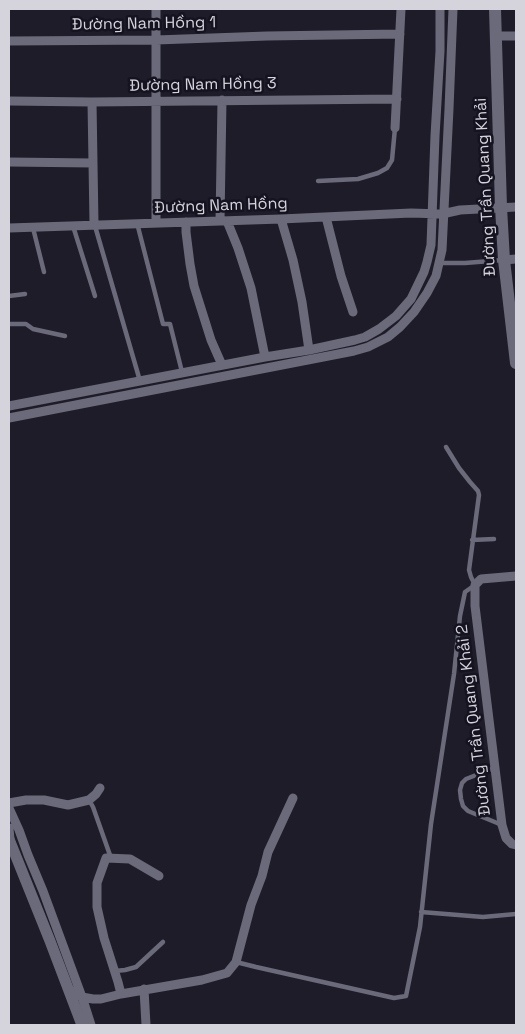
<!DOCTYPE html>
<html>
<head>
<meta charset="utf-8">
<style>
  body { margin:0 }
  #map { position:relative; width:525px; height:1034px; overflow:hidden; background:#1e1c29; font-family:"Space Grotesk",sans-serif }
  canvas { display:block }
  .frame { position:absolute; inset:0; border:10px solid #d5d4dd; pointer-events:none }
</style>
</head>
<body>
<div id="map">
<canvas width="525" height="1034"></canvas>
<div class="frame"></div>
</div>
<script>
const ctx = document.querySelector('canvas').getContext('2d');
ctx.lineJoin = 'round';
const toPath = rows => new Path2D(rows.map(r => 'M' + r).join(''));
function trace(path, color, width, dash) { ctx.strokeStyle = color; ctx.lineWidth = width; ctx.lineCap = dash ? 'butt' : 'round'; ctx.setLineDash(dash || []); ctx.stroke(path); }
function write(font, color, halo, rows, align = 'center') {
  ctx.font = font + ' "Space Grotesk",sans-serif'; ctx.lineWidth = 5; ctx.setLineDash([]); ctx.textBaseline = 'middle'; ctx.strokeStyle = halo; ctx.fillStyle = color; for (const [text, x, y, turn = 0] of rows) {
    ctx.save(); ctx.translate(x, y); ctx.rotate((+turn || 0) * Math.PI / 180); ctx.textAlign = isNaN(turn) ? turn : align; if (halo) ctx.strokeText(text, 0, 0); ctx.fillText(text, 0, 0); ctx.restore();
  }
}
const service = toPath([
  [318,181,358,179,378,173,387,168,392,160,395,128],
  [137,223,163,324,170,324,182,372],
  [73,226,95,296],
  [95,226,140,381],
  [33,228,44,272],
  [440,263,465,263,503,260],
  [9,296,25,294],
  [9,324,26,324,33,329,65,336],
  [472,540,494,539],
  [494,768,466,779,462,783,460,790,461,799,463,806,468,811,502,825],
  [89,800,93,807,111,858],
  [421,912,483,917,516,914],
  [236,962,256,967,394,998,406,996,420,927,431,824,454,674,460,616,465,592,475,585,471,577,469,570,479,495,478,491,470,482,459,468,446,447],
  [115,971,125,970,136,967,163,942]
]);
const minor = toPath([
  [156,9,156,223],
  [497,36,516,36],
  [9,41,156,40,267,36,400,34],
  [9,101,92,102,397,99],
  [92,102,94,224],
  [395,128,401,9],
  [9,162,93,163],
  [326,217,341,276,353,312],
  [281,219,293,260,302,302,309,350],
  [220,221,222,100],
  [227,221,238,248,251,288,265,357],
  [186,222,186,232,190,264,194,286,211,340,222,365],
  [9,228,281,219,411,213,442,214,460,210,516,207],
  [504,260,516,259],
  [9,406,265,357,309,350,355,340,365,337,379,329,396,316,411,299,424,272,427,262,431,245,435,136,440,51,440,9],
  [9,418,354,351,368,347,388,337,400,327,414,312,427,293,436,276,442,250,449,109,453,9],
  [516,576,481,579,475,585,475,606,502,825,506,838,512,844,516,845],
  [9,803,26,800,44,800,68,805,89,800,96,794,100,788],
  [9,808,19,830,28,855,43,891,82,997,91,1025],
  [9,828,10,840],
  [68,989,82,997,93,999,101,999,121,994,118,982,104,938,97,907,97,883,106,858,130,859,159,876],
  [144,989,146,1025],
  [121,994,202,980,227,973,236,962,251,905,262,876,268,852,293,798]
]);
const tertiary = toPath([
  [9,839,50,941,82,1025]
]);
const secondary = toPath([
  [495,9,501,207,504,260,516,363]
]);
const streetNames = [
  ["Đường Nam Hồng 1",144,24,-1],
  ["Đường Nam Hồng 3",203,85,-1],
  ["Đường Trần Quang Khải",486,187,-93],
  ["Đường Nam Hồng",221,206,-2],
  ["Đường Trần Quang Khải 2",474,720,-97]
];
trace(service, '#6b6a7a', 4.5);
trace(minor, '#6b6a7a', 9);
trace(tertiary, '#6b6a7a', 11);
trace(secondary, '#6b6a7a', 12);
write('16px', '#d5d4dd', '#14131f', streetNames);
</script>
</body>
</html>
